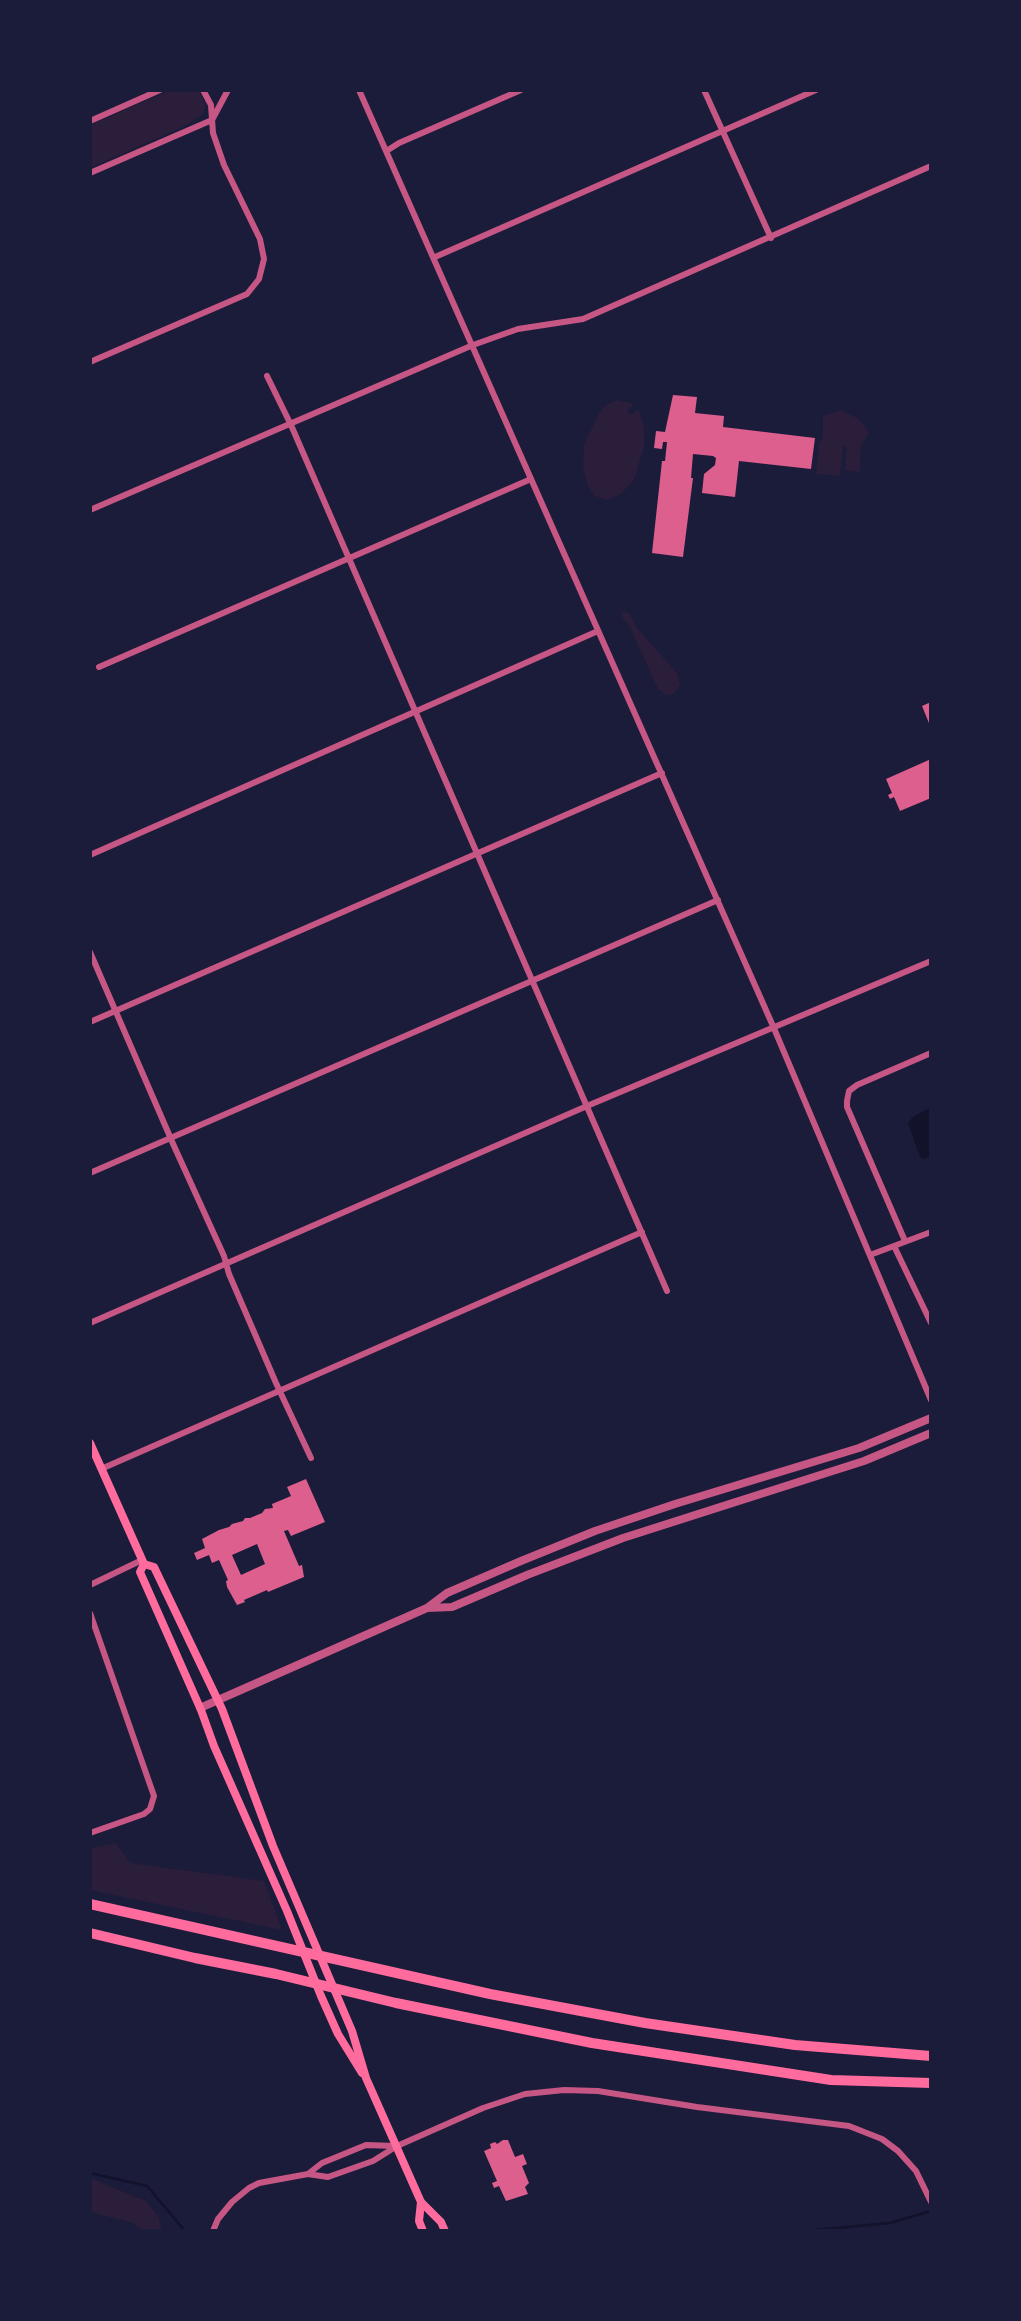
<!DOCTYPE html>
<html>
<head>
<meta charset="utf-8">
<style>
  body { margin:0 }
  #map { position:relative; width:1021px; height:2321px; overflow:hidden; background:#1b1b3a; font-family:"Alegreya Sans",sans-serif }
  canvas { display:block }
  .frame { position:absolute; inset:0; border:92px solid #1b1b3a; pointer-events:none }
</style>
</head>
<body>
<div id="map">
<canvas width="1021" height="2321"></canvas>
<div class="frame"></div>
</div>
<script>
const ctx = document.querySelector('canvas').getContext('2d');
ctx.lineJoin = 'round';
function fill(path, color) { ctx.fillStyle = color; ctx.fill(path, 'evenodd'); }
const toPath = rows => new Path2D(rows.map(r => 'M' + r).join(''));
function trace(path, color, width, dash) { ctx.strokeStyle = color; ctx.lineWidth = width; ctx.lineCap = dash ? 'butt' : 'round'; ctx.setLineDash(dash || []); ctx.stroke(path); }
const green = toPath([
  [171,90,198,90,206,105,202,115,183,127,90,168,90,125],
  [616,400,634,404,627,410,631,415,638,409,643,422,645,443,634,480,621,494,607,500,595,496,588,487,583,468,584,445,599,413,606,405],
  [841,410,859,419,869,433,861,445,860,472,845,470,847,447,843,446,840,476,816,474,819,442,823,438,823,416],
  [623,611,629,613,637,628,677,673,680,684,674,694,667,695,658,689,628,623,621,616],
  [116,1843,130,1863,264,1881,282,1930,90,1890,90,1848],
  [90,2178,146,2201,158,2216,162,2231,144,2231,133,2223,90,2212]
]);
const water = toPath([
  [931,1107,931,1157,924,1159,920,1157,908,1123,913,1117]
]);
const stream = toPath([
  [90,2173,147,2186,185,2231],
  [804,2231,890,2223,931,2211]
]);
const building = toPath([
  [673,395,697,397,695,413,724,416,723,427,815,438,811,469,739,461,735,497,702,493,704,474,715,465,716,458,713,456,693,454,691,478,693,478,683,557,652,553,662,461,665,461,667,442,663,442,662,449,654,448,656,431,665,432],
  [931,702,931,728,922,706],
  [931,759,931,798,900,811,894,797,890,799,888,795,892,793,886,779],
  [306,1479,325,1522,291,1536,288,1530,284,1531,299,1566,302,1565,304,1577,268,1592,267,1590,244,1600,245,1602,237,1605,227,1587,226,1581,228,1580,219,1560,212,1563,209,1555,197,1560,194,1553,205,1548,202,1539,219,1530,229,1527,232,1524,243,1521,245,1518,250,1518,262,1513,265,1509,273,1508,272,1504,291,1496,287,1487],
  [257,1544,265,1564,241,1575,232,1555],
  [503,2140,508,2140,515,2157,523,2154,527,2164,522,2166,529,2183,525,2187,528,2194,506,2201,499,2186,494,2188,492,2183,497,2181,484,2151,491,2148,490,2144,495,2142,497,2144]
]);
const minor = toPath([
  [359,90,773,1026,931,1400],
  [704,90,771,238],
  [90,121,160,90],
  [388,150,399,143,521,90],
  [90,173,212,120,228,90],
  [435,257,816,90],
  [90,362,247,294,259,279,264,259,260,239,224,165,213,133,211,105,203,90],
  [267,376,291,425,667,1291],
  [90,510,473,345,518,329,583,319,931,166],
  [99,667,531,479],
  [90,855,598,631],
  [90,952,174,1146,224,1256,229,1274,276,1383,311,1458],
  [90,1022,662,773],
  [90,1173,718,900],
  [905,1241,847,1107,847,1101,849,1091,857,1085,931,1053],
  [894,1246,931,1323],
  [870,1255,931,1232],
  [90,1323,587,1106,931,961],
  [101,1469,642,1232],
  [90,1585,142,1560],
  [90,1613,154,1796,150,1809,144,1814,90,1833],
  [308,2174,322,2163,366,2145,396,2146],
  [213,2231,218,2219,232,2202,249,2188,259,2183,308,2174,328,2177,373,2161,397,2146,483,2108,525,2094,564,2090,598,2091,697,2107,849,2126,882,2139,898,2151,916,2171,931,2202]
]);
const tertiary = toPath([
  [427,1608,452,1607,527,1575,623,1538,864,1461,931,1433],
  [200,1708,427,1608,447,1593,521,1561,595,1531,675,1504,859,1448,931,1418]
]);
const secondary = toPath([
  [90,1443,144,1564,140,1572,201,1710,214,1746,287,1911,321,1996,338,2034,362,2073],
  [144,1564,154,1567,222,1709,273,1846,352,2031,366,2078,421,2202,441,2222,445,2231],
  [421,2202,419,2221,423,2231]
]);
const motorway = toPath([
  [90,1904,490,1994,645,2023,795,2045,931,2056],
  [90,1933,195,1958,276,1974,396,2003,592,2043,831,2080,931,2083]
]);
fill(green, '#2a1e3b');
fill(water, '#12122b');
trace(stream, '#12122b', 2.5);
fill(building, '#dd5f8e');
trace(minor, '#c65784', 6);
trace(tertiary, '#c65784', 8);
trace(secondary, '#ff6b9d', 8);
trace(motorway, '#ff6b9d', 10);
</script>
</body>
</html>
